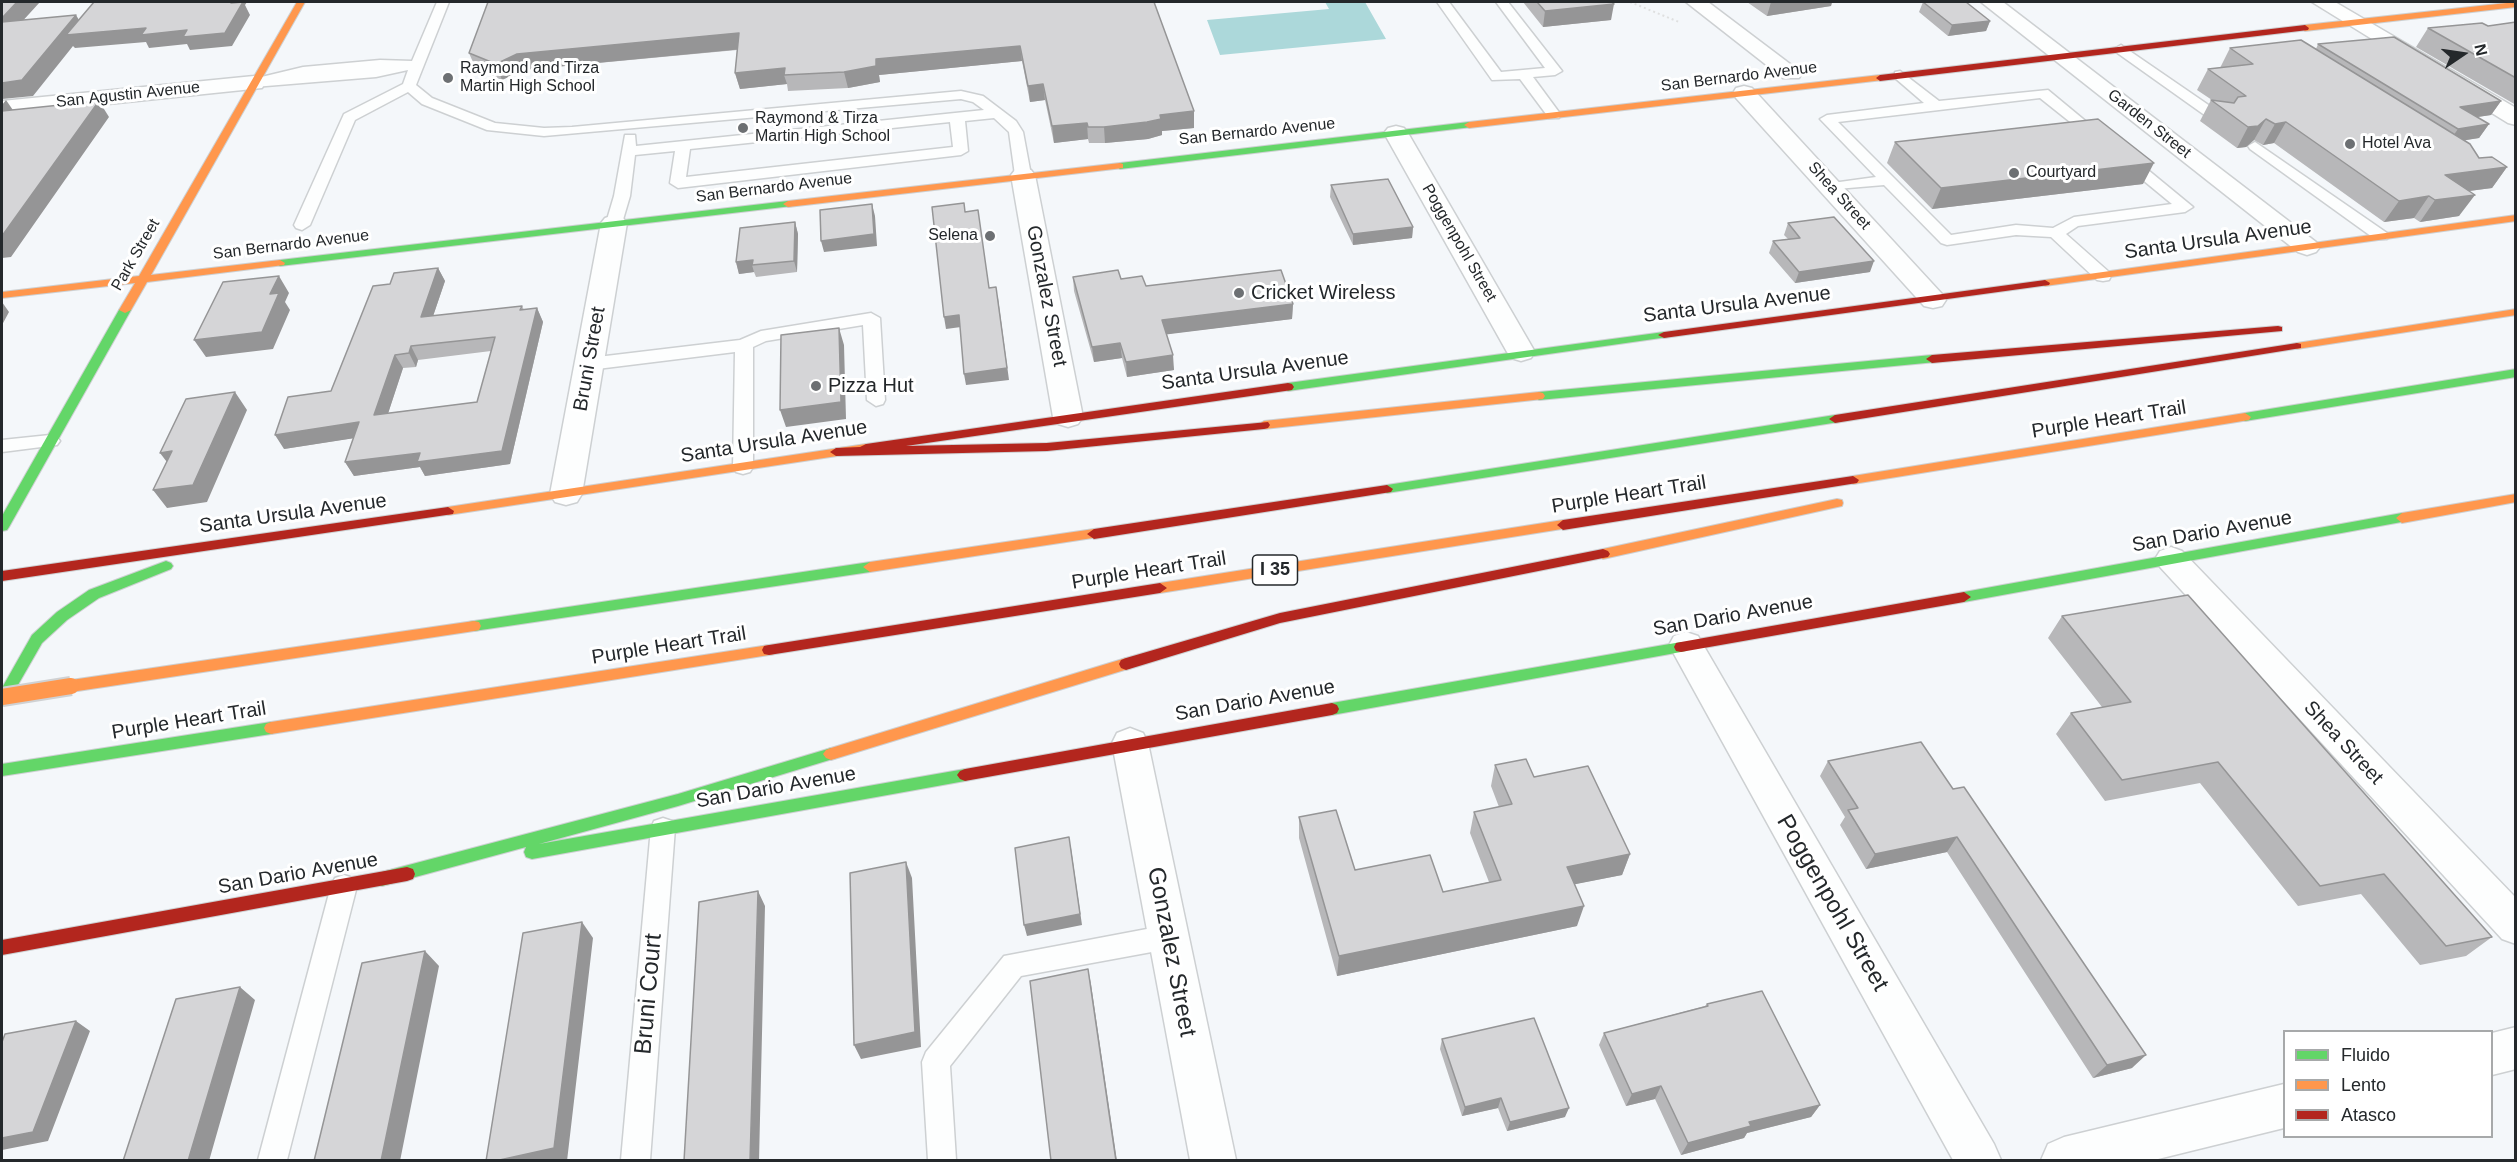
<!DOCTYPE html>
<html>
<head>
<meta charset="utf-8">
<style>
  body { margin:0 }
  #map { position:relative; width:2517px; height:1162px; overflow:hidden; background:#f4f7fa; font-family:Arial,sans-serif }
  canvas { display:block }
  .frame { position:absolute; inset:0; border:3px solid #24282b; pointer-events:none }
  .legend { position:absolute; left:2283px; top:1030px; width:210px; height:108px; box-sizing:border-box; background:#fff; border:2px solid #a7a9aa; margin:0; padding:8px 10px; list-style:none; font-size:18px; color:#24282b }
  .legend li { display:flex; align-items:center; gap:12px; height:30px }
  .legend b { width:30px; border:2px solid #a7a9aa }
  .north { position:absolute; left:2433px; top:24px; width:60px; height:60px; -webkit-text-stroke:4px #fff; paint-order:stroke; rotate:77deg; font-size:16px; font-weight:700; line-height:24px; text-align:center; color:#24282b }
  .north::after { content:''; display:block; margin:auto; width:21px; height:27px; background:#24282b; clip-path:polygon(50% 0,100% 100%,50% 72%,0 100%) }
</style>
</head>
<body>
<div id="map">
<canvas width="2517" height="1162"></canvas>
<div class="frame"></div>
<ul class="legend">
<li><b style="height:8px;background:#63d668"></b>Fluido</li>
<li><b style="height:8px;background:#ff974d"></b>Lento</li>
<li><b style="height:8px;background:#b3261e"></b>Atasco</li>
</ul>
<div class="north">N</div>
</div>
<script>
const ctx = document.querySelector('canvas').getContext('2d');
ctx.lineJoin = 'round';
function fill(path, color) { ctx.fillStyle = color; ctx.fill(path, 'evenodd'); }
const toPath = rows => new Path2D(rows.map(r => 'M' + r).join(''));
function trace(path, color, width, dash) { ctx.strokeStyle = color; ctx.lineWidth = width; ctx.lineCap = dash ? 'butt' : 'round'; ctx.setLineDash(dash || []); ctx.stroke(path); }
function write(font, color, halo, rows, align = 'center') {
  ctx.font = font + ' Arial,sans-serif'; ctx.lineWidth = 6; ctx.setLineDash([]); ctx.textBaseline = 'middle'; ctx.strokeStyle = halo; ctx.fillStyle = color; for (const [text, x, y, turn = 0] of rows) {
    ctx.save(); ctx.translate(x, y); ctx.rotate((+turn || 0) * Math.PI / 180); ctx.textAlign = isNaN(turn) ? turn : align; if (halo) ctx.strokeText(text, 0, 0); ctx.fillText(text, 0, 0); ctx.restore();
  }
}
const water = toPath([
  [1325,2,1365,2,1386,39,1220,55,1207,20,1329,9]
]);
const path = toPath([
  [1630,2,1679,22]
]);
const lane = toPath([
  [437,2,449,2,416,85,432,98,495,123,544,128,572,127,961,91,983,96,1016,121,1023,132,1031,175,1023,180,1015,175,1009,132,994,118,965,121,968,151,961,155,678,188,670,183,675,151,635,155,630,196,622,223,614,228,606,223,614,196,625,135,635,135,636,146,984,110,973,102,961,99,544,136,487,130,422,104,408,92,355,120,310,225,302,230,296,228,294,225,344,114,403,84,408,70,376,77,254,87,247,83,249,80,303,67,380,60,412,61,437,2],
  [950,122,953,147,686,177,690,149,950,122],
  [1437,2,1449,2,1501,72,1545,68,1496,2,1508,2,1562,71,1555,75,1533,77,1561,115,1559,118,1549,118,1520,79,1492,80,1437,2],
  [2121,45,2223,115,2225,118,2223,121,2213,121,2116,52,2114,49,2121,45],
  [1900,71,1939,101,2048,90,2106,138,2099,142,2094,141,2040,98,1838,122,1951,235,2016,225,2053,228,2074,217,2172,204,2121,162,2118,159,2126,154,2131,156,2193,207,2185,212,2078,226,2066,234,2109,272,2111,276,2109,280,2103,281,2097,280,2051,237,2016,235,1947,245,1941,243,1884,185,1825,190,1822,187,1825,184,1876,177,1820,119,1827,115,1924,103,1895,78,1895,72,1900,71],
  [2255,142,2387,233,2389,236,2387,239,2375,239,2250,149,2248,146,2255,142],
  [871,313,880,318,885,400,883,404,876,406,867,400,863,325,766,341,753,347,753,467,750,472,743,474,736,472,733,467,735,352,589,370,580,364,589,358,740,340,761,331,871,313],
  [50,435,57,437,60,441,57,445,2,452,2,440,50,435],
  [663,818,672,821,675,828,650,1160,621,1160,651,828,654,821,663,818],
  [344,875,353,878,357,886,287,1160,258,1160,331,886,335,878,344,875],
  [1168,925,1177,929,1181,937,1177,945,1168,949,1021,976,950,1066,956,1160,928,1160,922,1062,926,1052,1004,956,1168,925]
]);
const street = toPath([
  [1686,2,1708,2,1802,73,1799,78,1783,78,1686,2],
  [1981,2,2003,2,2316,242,2320,247,2316,252,2307,255,2298,252,1981,2],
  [2312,2,2335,2,2516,108,2516,125,2508,123,2312,2],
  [254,76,262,78,265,83,262,88,2,115,2,101,254,76],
  [1744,86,1752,88,1942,294,1946,300,1942,306,1933,308,1924,306,1736,98,1733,93,1736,88,1744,86],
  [1396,126,1404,128,1408,133,1535,352,1531,358,1521,361,1511,358,1507,352,1384,133,1388,128,1396,126],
  [1023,168,1031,170,1035,175,1083,417,1078,424,1068,427,1058,424,1053,417,1011,175,1015,170,1023,168],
  [614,215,623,218,627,223,582,494,577,502,566,505,555,502,550,494,601,223,605,218,614,215],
  [2171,547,2182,551,2516,898,2516,944,2502,939,2160,567,2155,559,2160,551,2171,547],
  [1686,632,1698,636,1994,1144,2001,1160,1953,1160,1669,645,1674,636,1686,632],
  [1130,728,1143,733,1148,743,1236,1160,1190,1160,1112,743,1117,733,1130,728],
  [2516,1027,2516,1069,2492,1075,2492,1033,2516,1027],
  [2284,1084,2284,1128,2154,1160,2041,1160,2048,1144,2064,1137,2284,1084]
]);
const fast = toPath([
  [1469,122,1474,125,1472,127,1120,169,1115,166,1120,163,1469,122],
  [788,201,792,202,792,206,280,266,275,263,280,260,788,201],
  [125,307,131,310,9,527,7,530,2,531,2,516,119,310,125,307],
  [1664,332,1670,335,1668,337,1288,391,1282,387,1288,383,1664,332],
  [1932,355,1938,359,1936,362,1539,400,1533,396,1539,392,1932,355],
  [2516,369,2516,377,2245,421,2239,417,2245,413,2516,369],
  [1835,415,1839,416,1841,419,1839,422,1387,493,1381,489,1387,485,1835,415],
  [2402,513,2408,518,2407,521,1964,602,1957,597,1964,592,2402,513],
  [166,561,171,563,173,566,171,569,99,598,67,620,42,643,7,704,2,706,2,688,32,635,57,612,89,590,166,561],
  [870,562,877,567,870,572,474,631,469,630,467,626,469,622,474,621,870,562],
  [1681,642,1686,643,1688,647,1686,651,1681,652,1332,715,1327,713,1325,709,1327,705,1332,703,1681,642],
  [271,722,276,724,278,728,276,732,271,734,2,776,2,764,271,722],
  [831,748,836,750,839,754,836,758,678,806,539,844,965,769,970,771,973,775,970,779,965,781,532,859,526,857,524,852,526,847,382,886,376,884,374,879,376,874,382,872,678,794,831,748]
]);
const slow = toPath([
  [297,2,305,2,151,275,280,260,285,263,284,265,147,282,131,310,125,313,119,310,135,283,2,298,2,292,139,276,297,2],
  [2516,2,2516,7,2305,31,2301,28,2305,25,2516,2],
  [1880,75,1883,76,1883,80,1469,128,1464,125,1469,122,1880,75],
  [1120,163,1123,164,1123,168,788,207,783,204,788,201,1120,163],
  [2516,215,2516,221,2045,286,2040,283,2045,280,2516,215],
  [2516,309,2516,315,2297,349,2291,346,2297,343,2516,309],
  [1539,392,1543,393,1545,396,1543,399,1264,429,1258,425,1264,421,1539,392],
  [2245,413,2251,417,2249,420,1853,484,1847,480,1853,476,2245,413],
  [866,444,872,448,870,451,448,515,442,511,448,507,866,444],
  [2516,494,2516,502,2402,523,2396,518,2402,513,2516,494],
  [1837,499,1842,500,1843,503,1842,506,1603,559,1596,554,1603,549,1837,499],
  [1563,520,1568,522,1569,525,1568,528,1160,593,1153,588,1160,583,1563,520],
  [1094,529,1099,531,1101,534,1099,537,870,572,863,567,870,562,1094,529],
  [474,621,479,622,481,626,479,630,474,631,71,692,66,690,64,686,66,682,71,680,474,621],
  [769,645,774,646,776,650,774,654,769,655,271,734,266,732,264,728,266,724,271,722,769,645],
  [1126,658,1131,660,1133,664,1131,668,831,760,826,758,823,754,826,750,831,748,1126,658]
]);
const jam = toPath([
  [2305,25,2309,28,2308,30,1880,81,1876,78,1880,75,2305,25],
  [2045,280,2050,283,2049,285,1664,338,1658,335,1664,332,2045,280],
  [2278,326,2282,327,2282,331,1932,363,1926,359,1932,355,2278,326],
  [2297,343,2301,344,2301,348,1835,423,1829,419,1835,415,2297,343],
  [1288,383,1292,384,1294,387,1292,390,906,446,1047,443,1268,422,1270,425,1268,428,1264,429,1047,451,836,456,830,452,836,448,860,447,866,444,1288,383],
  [1853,476,1859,480,1857,483,1563,530,1557,525,1563,520,1853,476],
  [1387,485,1393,489,1391,492,1094,539,1087,534,1094,529,1387,485],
  [448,507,454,511,453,514,2,581,2,571,448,507],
  [1603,549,1608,551,1610,554,1608,557,1280,623,1126,670,1121,668,1119,664,1121,660,1126,658,1280,613,1603,549],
  [1160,583,1167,588,1160,593,769,655,764,654,762,650,764,646,769,645,1160,583],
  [1964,592,1971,597,1964,602,1681,652,1676,651,1674,647,1676,643,1681,642,1964,592],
  [1332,703,1337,705,1339,709,1337,713,1332,715,965,781,960,779,957,775,960,771,965,769,1332,703],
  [407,867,413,869,415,874,413,879,407,881,2,955,2,940,407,867]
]);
const slowBridge = toPath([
  [2,697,71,686]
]);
const wall = toPath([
  [1154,2,1194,111,1194,128,1162,131,1162,135,1148,139,1105,143,1089,143,1088,139,1054,143,1045,100,1030,102,1022,61,879,75,880,82,848,88,788,91,787,84,740,89,735,73,737,50,523,70,502,80,476,69,469,53],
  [1523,2,1612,2,1611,20,1543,27],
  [1747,2,1832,2,1831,6,1767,16],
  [1923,2,1990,21,1986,31,1948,36,1919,12],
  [2516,22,2516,105,2416,47,2428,28,2488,26],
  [2318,44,2501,101,2491,115,2477,117,2489,124,2479,138,2465,140,2479,158,2507,167,2492,188,2469,191,2459,216,2420,222,2414,218,2384,222,2274,143,2263,145,2254,140,2246,147,2237,148,2200,121,2211,100,2212,100,2197,90,2208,69,2220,68,2230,48,2316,49],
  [1895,142,2143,184,1932,209,1887,163],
  [1331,185,1413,227,1412,238,1353,245,1330,197],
  [795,222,798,234,797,272,756,277,754,272,739,274,736,262],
  [1788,223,1870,272,1795,283,1769,253,1773,241,1788,239,1784,235],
  [438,268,445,281,433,316,522,306,524,310,537,308,543,322,510,464,425,476,420,467,354,476,345,462,354,438,284,449,331,391,390,284],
  [491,351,477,402,388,413,403,368,416,367,418,360],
  [1073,277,1121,279,1146,286,1293,304,1292,319,1166,334,1174,370,1127,377,1122,358,1094,362,1074,291],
  [2062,616,2492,937,2466,956,2420,965,2361,894,2298,906,2200,783,2105,801,2056,734,2071,713,2102,707,2048,638],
  [1921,742,2132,1068,2093,1078,1947,852,1866,869,1840,825,1845,817,1820,776,1828,761],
  [1495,765,1534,777,1630,854,1622,875,1575,884,1577,926,1337,976,1299,838,1299,817,1355,870,1443,892,1489,882,1470,833,1474,812,1499,807,1491,786],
  [1707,1004,1820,1105,1811,1117,1747,1133,1744,1138,1681,1155,1655,1099,1626,1106,1599,1045,1604,1033,1705,1006],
  [1442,1039,1565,1117,1507,1131,1498,1108,1462,1116,1440,1049]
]);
const shadedWall = toPath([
  [17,2,40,2,8,37,2,28,2,18],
  [232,2,247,2,245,5,250,15,232,46,190,50,187,44,149,48,146,42,75,48,73,46,33,96,2,99,2,83,76,15,85,30,146,28,231,3],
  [1771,2,1832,2,1831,6,1767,16],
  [1614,4,1611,20,1543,27,1545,11],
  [1990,21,1986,31,1948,36,1952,25],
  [739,33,743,49,523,70,502,80,496,64,517,54],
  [1020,46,1022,61,879,75,880,82,848,88,844,72,876,59],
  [785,68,784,75,787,84,740,89,735,73],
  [1043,84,1045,100,1030,102,1028,86],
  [6,100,17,116,2,118,2,105],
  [99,101,109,117,11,257,2,258,2,236],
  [2501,101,2491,115,2451,121,2460,107],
  [1194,111,1194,128,1162,131,1162,135,1148,139,1105,143,1104,127,1160,115],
  [2266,119,2254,140,2246,147,2237,148,2248,127],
  [2286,122,2274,143,2263,145,2275,124],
  [1087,123,1088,139,1054,143,1052,126],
  [2489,124,2479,138,2448,143,2458,129],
  [2154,163,2143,184,1932,209,1941,188],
  [2507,167,2492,188,2430,196,2445,175],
  [2475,195,2459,216,2420,222,2435,200],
  [2429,196,2414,218,2384,222,2399,201],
  [872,204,875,216,877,246,824,252,821,241],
  [795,222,798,234,797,272,794,261],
  [1413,227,1412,238,1353,245,1353,234],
  [753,260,752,265,754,272,739,274,736,262],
  [1874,261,1870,272,1795,283,1799,272],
  [438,268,445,281,428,331,421,317],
  [279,276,289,293,285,302,290,310,273,349,206,357,194,340,270,294],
  [998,298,1009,380,966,385,964,374],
  [2,302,9,312,2,325],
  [1293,304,1292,319,1162,335,1162,320],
  [537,308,543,322,510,464,425,476,420,467,354,476,345,462,420,453,502,451],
  [959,315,961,327,946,329,944,317],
  [839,328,844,345,846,419,786,427,780,410],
  [1120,343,1122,358,1094,362,1092,347],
  [411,346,418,360,416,367,409,353],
  [395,355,403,368,383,429,374,415],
  [1173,355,1174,370,1127,377,1126,362],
  [235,392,247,410,207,502,167,508,153,490],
  [359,422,368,436,284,449,275,435],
  [172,451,173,470,160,453],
  [1957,837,1947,852,1866,869,1875,854],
  [1071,848,1082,925,1027,936,1024,925],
  [1630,854,1622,875,1561,887,1567,867],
  [906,862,912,878,921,1047,861,1059,854,1045],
  [758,891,765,906,759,1161,750,1161],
  [1584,906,1577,926,1337,976,1339,956],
  [582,922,593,938,567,1161,495,1161],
  [425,951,439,966,400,1161,381,1161],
  [1088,969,1091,984,1117,1161,1116,1161],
  [240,987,255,1000,209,1161,188,1161],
  [76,1021,90,1031,48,1141,2,1150,2,1138],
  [2146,1055,2132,1068,2093,1078,2107,1065],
  [1661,1086,1655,1099,1626,1106,1632,1094],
  [1501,1098,1498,1108,1462,1116,1465,1107],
  [1820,1105,1811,1117,1747,1133,1744,1138,1681,1155,1688,1143,1749,1122],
  [1569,1108,1565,1117,1507,1131,1510,1122]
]);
const building = toPath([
  [2,2,17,2,2,18,2,2],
  [94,2,232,2,231,3,243,2,225,33,183,37,187,30,141,35,146,28,66,35,94,2],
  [488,2,1154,2,1194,111,1160,115,1161,119,1147,122,1104,127,1088,127,1087,123,1052,126,1043,84,1028,86,1020,46,876,59,876,66,844,72,784,75,785,68,735,73,739,33,517,54,496,64,469,53,488,2],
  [1537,2,1612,2,1614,4,1545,11,1537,2],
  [1923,2,1966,2,1990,21,1952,25,1923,2],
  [76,15,22,80,2,83,2,22,76,15],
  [2516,22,2516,78,2428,28,2482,23,2488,26,2516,22],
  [2394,37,2501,101,2460,107,2489,124,2458,129,2318,44,2394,37],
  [2301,40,2470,144,2479,158,2492,157,2507,167,2445,175,2475,195,2435,200,2429,196,2399,201,2286,122,2275,124,2266,119,2258,126,2248,127,2211,100,2234,103,2238,97,2246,96,2208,69,2253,64,2230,48,2301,40],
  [99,101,2,236,2,111,99,101],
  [2098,119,2154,163,1941,188,1895,142,2098,119],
  [1388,179,1413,227,1353,234,1331,185,1388,179],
  [964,203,965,212,978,210,989,288,996,287,1007,368,964,374,959,315,944,317,932,207,964,203],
  [872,204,874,234,821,241,820,210,872,204],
  [1834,217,1874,261,1799,272,1773,241,1800,238,1788,223,1834,217],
  [795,222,794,261,752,265,753,260,736,262,740,228,795,222],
  [438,268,421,317,522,306,520,310,537,308,502,451,417,462,420,453,345,462,359,422,275,435,288,397,331,391,373,286,390,284,394,273,438,268],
  [495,337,477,402,374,415,395,355,409,353,411,346,495,337],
  [1118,270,1121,279,1142,276,1146,286,1281,270,1293,304,1162,320,1173,355,1126,362,1120,343,1092,347,1073,277,1118,270],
  [279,276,270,294,279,293,262,332,194,340,223,282,279,276],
  [839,328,841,402,780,410,781,335,839,328],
  [235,392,193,485,153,490,172,451,160,453,186,399,235,392],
  [2188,595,2492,937,2446,946,2384,874,2320,886,2218,762,2122,780,2071,713,2131,702,2062,616,2188,595],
  [1921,742,1953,789,1964,787,2146,1055,2107,1065,1957,837,1875,854,1848,810,1858,808,1828,761,1921,742],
  [1526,759,1534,777,1588,766,1630,854,1567,867,1584,906,1339,956,1299,817,1336,810,1355,870,1430,855,1443,892,1501,880,1474,812,1512,804,1495,765,1526,759],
  [1069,837,1080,914,1024,925,1015,848,1069,837],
  [906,862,915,1032,854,1045,850,873,906,862],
  [758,891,750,1161,684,1161,699,902,758,891],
  [582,922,554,1148,495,1161,486,1161,523,933,582,922],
  [425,951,381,1161,314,1161,362,963,425,951],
  [1088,969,1116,1161,1051,1161,1030,981,1088,969],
  [240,987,188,1161,123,1161,176,999,240,987],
  [1762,991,1820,1105,1749,1122,1751,1126,1688,1143,1661,1086,1632,1094,1604,1033,1708,1006,1707,1004,1762,991],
  [1534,1018,1569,1108,1510,1122,1501,1098,1465,1107,1442,1039,1534,1018],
  [76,1021,33,1132,2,1138,2,1042,5,1034,76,1021]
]);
const markers = [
  [448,78,6,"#6d7073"],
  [743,128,6,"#6d7073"],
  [2350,144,6,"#6d7073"],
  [2014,173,6,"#6d7073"],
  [990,236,6,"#6d7073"],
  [1239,293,6,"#6d7073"],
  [816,386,6,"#6d7073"]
];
const farPoinames = [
  ["Raymond and Tirza",460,69],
  ["Martin High School",460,87],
  ["Raymond & Tirza",755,119],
  ["Martin High School",755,137],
  ["Hotel Ava",2362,144],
  ["Courtyard",2026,173],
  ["Selena",978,236,"right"]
];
const farStreetnames = [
  ["San Bernardo Avenue",1739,77,-7],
  ["San Agustin Avenue",128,95,-6],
  ["Garden Street",2149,124,38],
  ["San Bernardo Avenue",1257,132,-6],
  ["San Bernardo Avenue",774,188,-7],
  ["Shea Street",1839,196,48],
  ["Poggenpohl Street",1459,243,60],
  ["San Bernardo Avenue",291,245,-7],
  ["Park Street",136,255,-60]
];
const shields = [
  [1275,570,45]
];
const shieldNames = [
  ["I 35",1275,570]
];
const streetNames = [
  ["Santa Ursula Avenue",2218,240,-8],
  ["Gonzalez Street",1046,296,79],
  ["Santa Ursula Avenue",1737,305,-7],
  ["Bruni Street",590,359,-80],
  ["Santa Ursula Avenue",1255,371,-8],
  ["Purple Heart Trail",2109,420,-9],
  ["Santa Ursula Avenue",774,442,-9],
  ["Purple Heart Trail",1629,495,-9],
  ["Santa Ursula Avenue",293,514,-8],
  ["San Dario Avenue",2212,532,-10],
  ["Purple Heart Trail",1149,571,-9],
  ["San Dario Avenue",1733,616,-10],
  ["Purple Heart Trail",669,646,-9],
  ["San Dario Avenue",1255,701,-10],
  ["Purple Heart Trail",189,721,-9],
  ["Shea Street",2343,743,47],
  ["San Dario Avenue",776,788,-10],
  ["San Dario Avenue",298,874,-10]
];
const poiNames = [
  ["Cricket Wireless",1251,293],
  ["Pizza Hut",828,386]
];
const nearStreetnames = [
  ["Poggenpohl Street",1832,903,60],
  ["Gonzalez Street",1171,952,79],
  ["Bruni Court",649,994,-85]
];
fill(water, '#acd8da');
trace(lane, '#cdd0d2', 3);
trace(street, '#cdd0d2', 3);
trace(fast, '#cdd0d2', 2);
trace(slow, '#cdd0d2', 2);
trace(jam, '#cdd0d2', 2);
trace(path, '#dfe0e0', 2, [2, 3]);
fill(lane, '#fdfefe');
fill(street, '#fdfefe');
fill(fast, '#63d668');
fill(slow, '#ff974d');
fill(jam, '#b3261e');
trace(slowBridge, '#cfd1d3', 20, []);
trace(slowBridge, '#ff974d', 16);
fill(wall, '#b7b7b9');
fill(shadedWall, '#959596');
fill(building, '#d5d5d7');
trace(building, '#959596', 1.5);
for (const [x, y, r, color] of markers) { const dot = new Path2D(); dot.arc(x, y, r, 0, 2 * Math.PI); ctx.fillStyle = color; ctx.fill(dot); trace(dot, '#fff', 2); }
write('16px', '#24282b', '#fff', farPoinames, 'left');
write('16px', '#24282b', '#fff', farStreetnames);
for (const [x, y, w] of shields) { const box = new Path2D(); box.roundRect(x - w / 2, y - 15, w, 30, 4.5); ctx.fillStyle = '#fff'; ctx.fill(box); trace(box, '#24282b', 1.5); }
write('bold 18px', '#24282b', null, shieldNames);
write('20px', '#24282b', '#fff', streetNames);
write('20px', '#24282b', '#fff', poiNames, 'left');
write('24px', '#24282b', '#fff', nearStreetnames);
</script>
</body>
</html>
